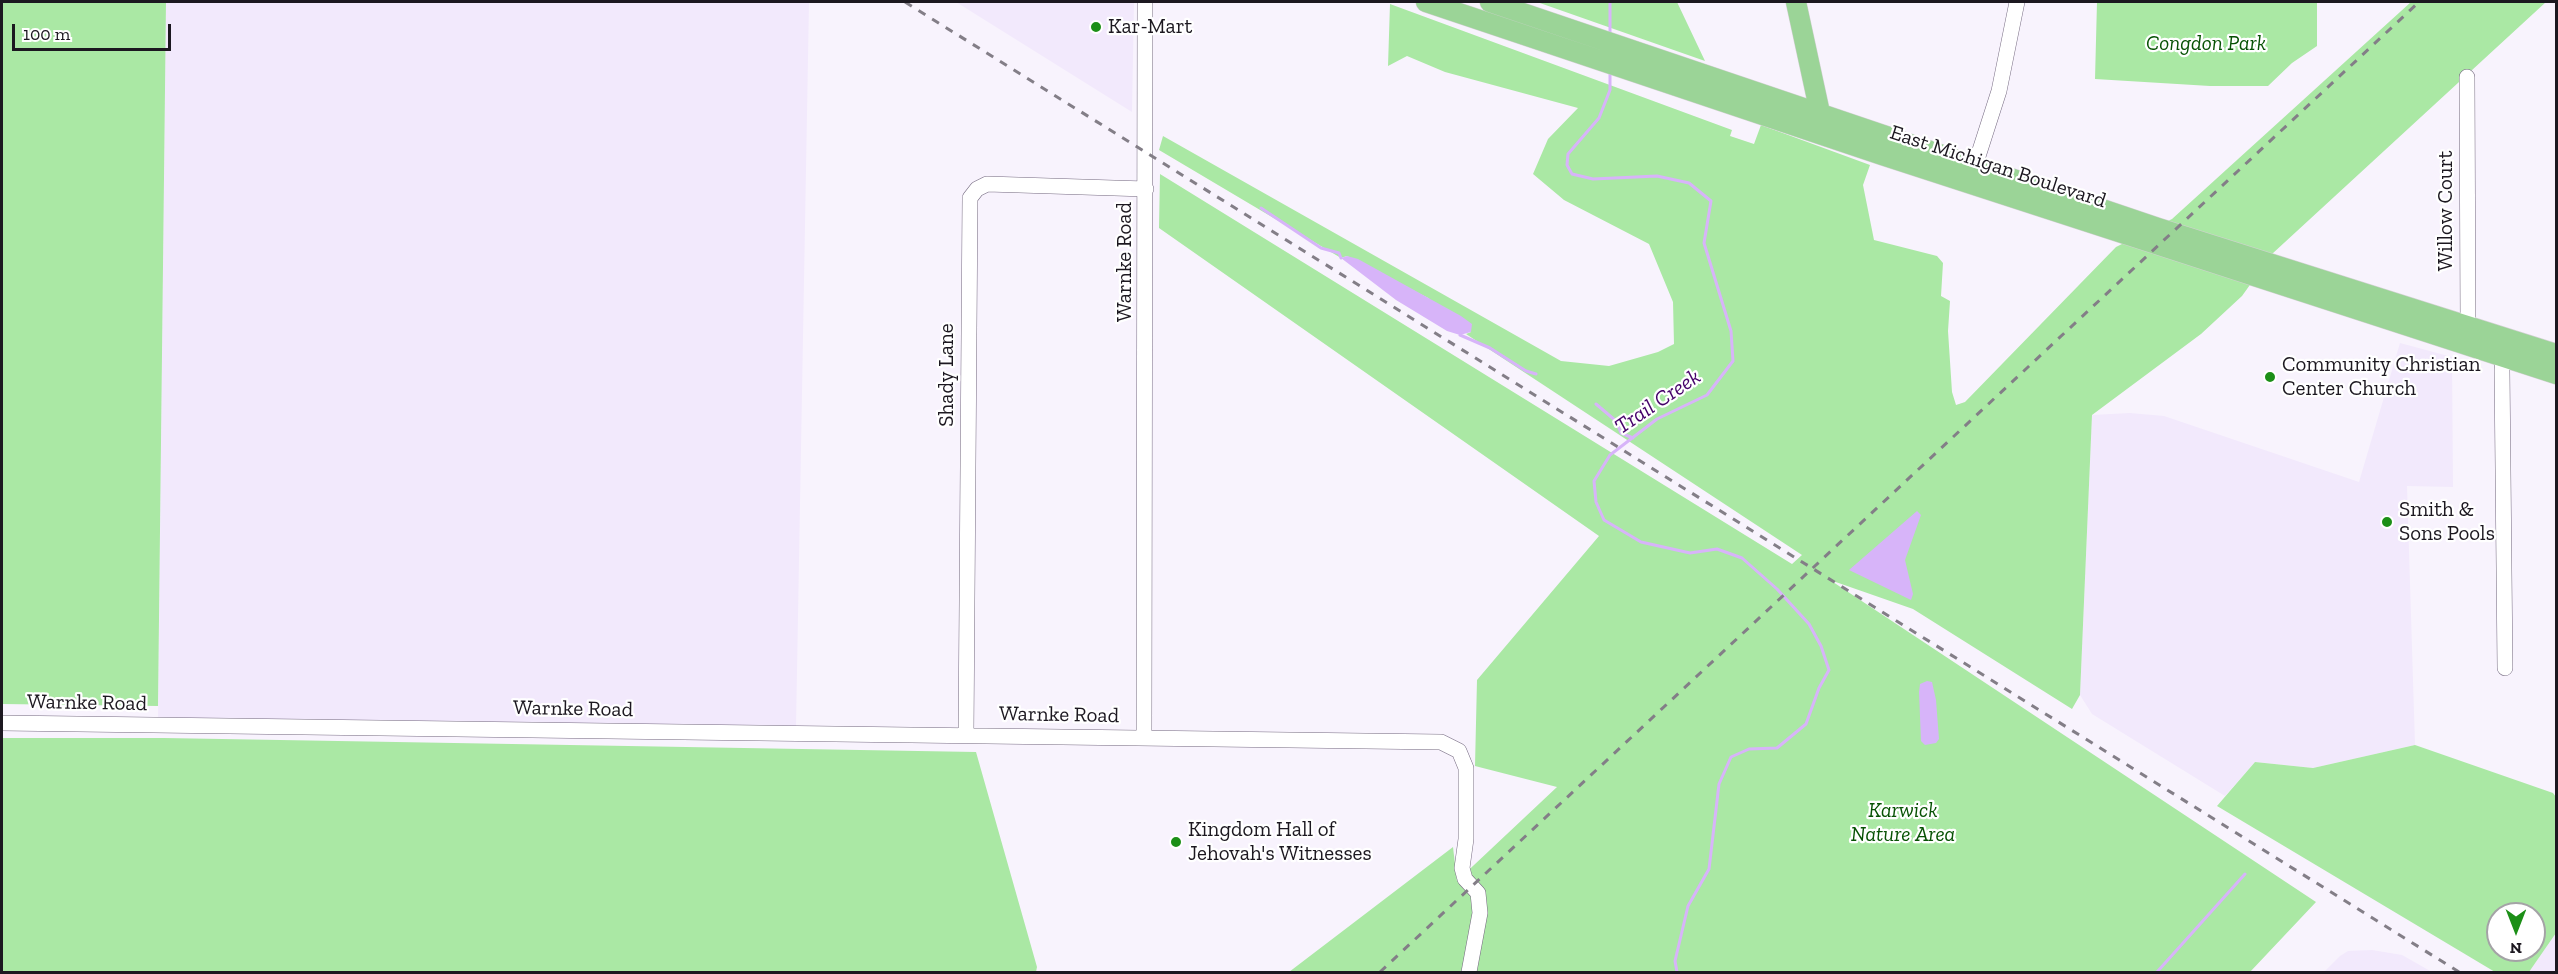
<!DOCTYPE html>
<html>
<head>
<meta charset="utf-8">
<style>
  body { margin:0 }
  #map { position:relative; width:2558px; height:974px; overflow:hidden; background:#f8f3fd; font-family:"Zilla Slab",serif }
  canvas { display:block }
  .frame { position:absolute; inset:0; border:3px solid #1c1820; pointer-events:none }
  .north { position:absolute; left:2486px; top:902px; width:60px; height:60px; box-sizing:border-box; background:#fff; border:2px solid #a4a3a6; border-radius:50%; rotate:180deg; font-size:16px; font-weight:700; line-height:24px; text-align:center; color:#1c1820 }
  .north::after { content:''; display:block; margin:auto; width:21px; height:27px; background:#1c8f17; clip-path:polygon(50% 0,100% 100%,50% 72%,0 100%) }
  .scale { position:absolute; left:12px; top:24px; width:159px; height:27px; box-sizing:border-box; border:3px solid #1c1820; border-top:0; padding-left:8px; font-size:18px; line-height:21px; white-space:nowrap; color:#1c1820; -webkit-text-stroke:4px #fff; paint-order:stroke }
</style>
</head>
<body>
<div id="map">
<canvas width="2558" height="974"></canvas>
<div class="frame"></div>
<div class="north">N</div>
<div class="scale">100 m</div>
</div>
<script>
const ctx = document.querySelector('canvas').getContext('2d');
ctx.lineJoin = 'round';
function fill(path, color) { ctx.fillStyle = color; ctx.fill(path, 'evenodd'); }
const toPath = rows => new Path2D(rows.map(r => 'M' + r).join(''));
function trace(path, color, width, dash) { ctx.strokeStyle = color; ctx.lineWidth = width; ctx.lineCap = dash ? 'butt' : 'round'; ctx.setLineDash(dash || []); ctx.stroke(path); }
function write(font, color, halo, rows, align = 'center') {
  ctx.font = font + ' "Zilla Slab",serif'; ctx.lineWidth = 4.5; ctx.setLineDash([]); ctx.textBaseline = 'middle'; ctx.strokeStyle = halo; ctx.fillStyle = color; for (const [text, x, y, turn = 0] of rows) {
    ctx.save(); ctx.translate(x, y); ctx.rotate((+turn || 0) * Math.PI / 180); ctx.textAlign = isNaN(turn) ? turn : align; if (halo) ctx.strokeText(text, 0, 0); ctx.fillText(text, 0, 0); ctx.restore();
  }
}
const built = toPath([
  [166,2,809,2,796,727,158,720],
  [956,2,1134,2,1132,112],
  [2400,343,2452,357,2453,487,2407,486,2415,745,2313,768,2255,762,2225,796,2092,714,2080,695,2092,415,2130,413,2164,416,2359,482],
  [2556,933,2556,972,2529,972],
  [2372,950,2402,955,2432,972,2324,972,2340,956,2348,951]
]);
const green = toPath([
  [2,2,166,2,158,706,2,704],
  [1537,2,1677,2,1705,61],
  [2097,2,2317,2,2317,46,2292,63,2268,86,2210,86,2095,79],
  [2411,2,2546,2,2272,254,2242,296,2201,334,2092,415,2080,695,2072,709,1913,609,1830,580,2316,902,2250,972,1289,972,1453,847,1457,881,1557,787,1475,766,1477,680,1599,536,1159,228,1160,174,1792,564,1802,555,1466,334,1471,332,1428,298,1347,256,1341,258,1159,150,1163,136,1561,361,1609,366,1658,352,1674,344,1673,302,1649,244,1564,200,1533,174,1548,139,1578,108,1445,72,1407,56,1388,66,1390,4,1732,130,1730,136,1754,144,1761,125,1870,165,1863,185,1874,240,1937,256,1943,263,1941,296,1950,301,1948,331,1952,392,1956,405,1965,402,2116,247,2172,219],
  [2,738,164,738,976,752,1037,967,1036,972,2,972],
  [2415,745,2553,793,2556,797,2556,933,2529,972,2495,972,2217,806,2255,762,2313,768],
  [2498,914,2534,914,2534,950,2498,950]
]);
const water = toPath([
  [1347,256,1358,259,1461,316,1472,324,1471,332,1460,335,1447,331,1396,300,1341,258],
  [1917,511,1921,515,1905,560,1913,594,1911,600,1849,570],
  [1927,681,1932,682,1936,700,1939,739,1936,743,1925,745,1921,741,1919,692,1920,684]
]);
const stream = toPath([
  [1610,36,1610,2],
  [1610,72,1610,90,1599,118,1568,154,1567,165,1572,174,1593,179,1657,176,1689,183,1711,201,1704,243,1731,331,1733,361,1707,395,1657,419,1610,455,1594,481,1596,502,1604,520,1641,542,1690,553,1717,549,1742,558,1777,589,1809,624,1821,646,1829,670,1819,688,1806,724,1777,748,1749,749,1731,757,1719,784,1709,869,1688,906,1675,961,1677,972],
  [1261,208,1321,248,1339,253,1341,258],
  [1460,335,1490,348,1526,371,1536,374],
  [1596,404,1616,421,1621,433,1633,438],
  [2157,972,2245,874]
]);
const minor = toPath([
  [1972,175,1999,91,2017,2],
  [2464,336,2468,325,2467,77],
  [2505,668,2502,370,2503,358,2507,348],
  [2,723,1441,742,1459,751,1466,768,1466,839,1462,868,1465,879,1478,893,1480,913,1469,972],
  [966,735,970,198,977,189,987,184,1146,189],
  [1144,738,1145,2]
]);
const major = toPath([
  [1426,2,1882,155,2556,374],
  [1490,2,2158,228,2556,354],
  [1796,2,1820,113,1817,124]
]);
const rail = toPath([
  [905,2,2459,972],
  [1380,972,2419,2]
]);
const markers = [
  [1096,27,6,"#1c8f17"],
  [2270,377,6,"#1c8f17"],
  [2387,522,6,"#1c8f17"],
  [1176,842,6,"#1c8f17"]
];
const poiNames = [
  ["Kar-Mart",1108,27],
  ["Community Christian",2282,365],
  ["Center Church",2282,389],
  ["Smith &",2399,510],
  ["Sons Pools",2399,534],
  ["Kingdom Hall of",1188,830],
  ["Jehovah's Witnesses",1188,854]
];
const parkNames = [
  ["Congdon Park",2206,44],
  ["Karwick",1903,811],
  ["Nature Area",1903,835]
];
const streetNames = [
  ["East Michigan Boulevard",1998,167,18],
  ["Willow Court",2446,211,-90],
  ["Warnke Road",1125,262,-90],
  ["Shady Lane",947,375,-90],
  ["Warnke Road",87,703,1],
  ["Warnke Road",573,709,1],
  ["Warnke Road",1059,715,1]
];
const waterNames = [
  ["Trail Creek",1658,402,-34]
];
fill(built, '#f2e9fc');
fill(green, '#aae8a4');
fill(water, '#d7b4f9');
trace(stream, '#d7b4f9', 3);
trace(minor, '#756a80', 16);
trace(major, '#d2d1d2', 21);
trace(minor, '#fff', 15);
trace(major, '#9bd497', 20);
trace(rail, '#837e87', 3, [8, 8]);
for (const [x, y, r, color] of markers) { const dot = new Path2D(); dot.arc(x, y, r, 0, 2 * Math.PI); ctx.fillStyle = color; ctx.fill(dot); trace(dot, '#fff', 2); }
write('21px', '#1c1820', '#fff', poiNames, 'left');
write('italic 21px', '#075204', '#fff', parkNames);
write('21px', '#1c1820', '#fff', streetNames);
write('italic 22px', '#440069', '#fff', waterNames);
</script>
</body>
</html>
